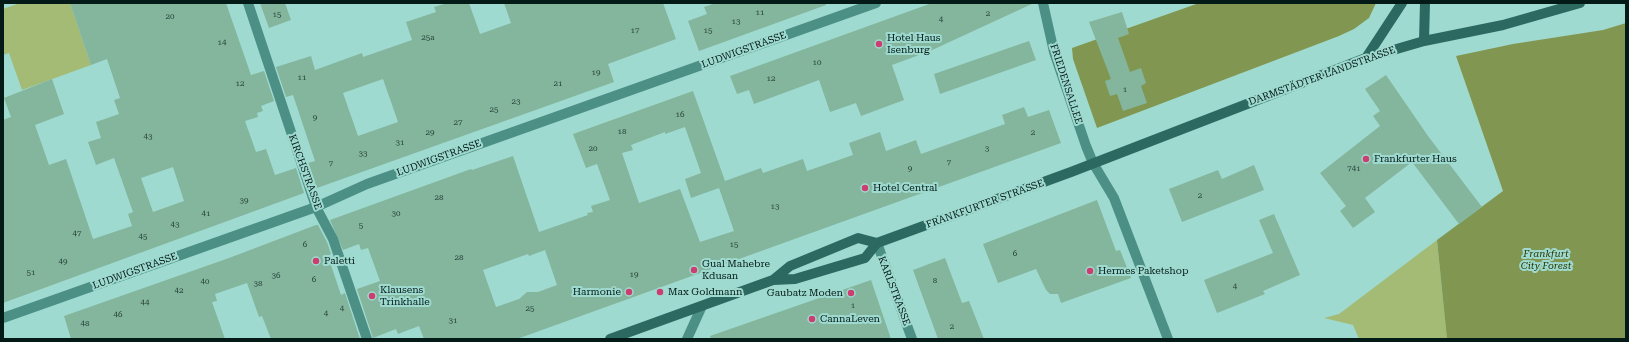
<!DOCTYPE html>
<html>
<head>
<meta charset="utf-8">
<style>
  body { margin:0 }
  #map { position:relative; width:1629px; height:342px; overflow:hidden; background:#9fdad0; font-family:"Roboto Serif",serif }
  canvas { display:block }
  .frame { position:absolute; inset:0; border:4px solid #031a17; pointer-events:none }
</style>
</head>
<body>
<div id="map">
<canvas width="1629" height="342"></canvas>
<div class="frame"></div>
</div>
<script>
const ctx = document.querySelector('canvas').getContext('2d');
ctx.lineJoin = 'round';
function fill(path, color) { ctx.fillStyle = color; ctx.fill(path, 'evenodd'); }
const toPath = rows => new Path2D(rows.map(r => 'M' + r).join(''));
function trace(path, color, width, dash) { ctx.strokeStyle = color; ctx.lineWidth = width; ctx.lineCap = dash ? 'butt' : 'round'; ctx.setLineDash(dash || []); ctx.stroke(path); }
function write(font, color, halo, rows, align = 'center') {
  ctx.font = font + ' "Roboto Serif",serif'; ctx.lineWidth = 4; ctx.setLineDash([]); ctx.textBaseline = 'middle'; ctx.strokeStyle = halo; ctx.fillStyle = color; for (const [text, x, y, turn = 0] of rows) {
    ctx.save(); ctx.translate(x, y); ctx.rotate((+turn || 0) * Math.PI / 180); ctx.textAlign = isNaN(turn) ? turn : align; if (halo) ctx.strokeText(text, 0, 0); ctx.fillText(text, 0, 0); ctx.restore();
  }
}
const green = toPath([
  [20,3,70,3,91,65,22,90,9,53,3,55,3,9],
  [1437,240,1447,339,1359,339,1353,325,1324,318,1339,314]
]);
const forest = toPath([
  [1199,3,1376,3,1369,18,1354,29,1339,36,1097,128,1073,59,1072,48],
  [1626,23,1626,339,1447,339,1437,240,1503,191,1456,56,1513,44,1603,30]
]);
const building = toPath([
  [70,3,226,3,251,75,264,71,274,101,261,106,263,111,257,113,258,117,245,121,256,152,266,149,275,175,296,168,304,193,3,303,3,120,11,117,4,98,52,79,64,114,35,125,49,165,66,159,93,239,132,226,128,214,133,212,114,158,96,165,88,142,101,138,96,122,119,114,114,100,120,98,107,59,91,65],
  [173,167,184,201,153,212,141,178],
  [260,3,285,3,291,20,269,28],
  [447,3,469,3,480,34,511,23,504,3,663,3,676,39,608,64,614,82,317,188,308,163,315,161,293,95,286,97,276,67,311,56,315,70,362,53,363,57,412,40,406,22,436,12,434,7],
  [383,79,398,122,358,136,343,93],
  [716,3,826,3,826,5,699,51,688,21,707,14,704,7],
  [932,3,1034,3,930,51,892,65,904,100,861,116,856,103,830,112,819,80,754,104,749,90,737,94,730,76],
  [1122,12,1129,34,1118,38,1130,72,1141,68,1146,83,1141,86,1147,103,1123,111,1117,94,1110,96,1105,81,1111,79,1089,22],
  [1029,41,1036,60,940,94,934,74],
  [1386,75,1428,136,1482,207,1459,224,1412,162,1365,198,1375,212,1353,228,1340,211,1346,206,1320,173,1380,126,1373,116,1380,111,1365,89],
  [693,91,725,181,761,168,763,173,803,159,807,171,853,155,849,143,880,132,886,151,916,140,921,154,1005,124,1002,115,1024,107,1028,117,1049,110,1061,143,517,339,424,339,419,326,398,334,396,329,373,338,357,289,380,281,368,248,361,250,359,244,343,250,330,220,471,169,472,170,513,156,539,232,588,215,587,213,593,212,591,206,610,200,597,164,586,168,573,134],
  [685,127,701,173,685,179,691,198,719,188,734,231,700,242,680,189,639,203,622,153,633,150,631,145,665,132,665,134],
  [545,250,557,285,538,292,527,292,519,299,496,307,483,270,528,254,529,256],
  [1254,165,1264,190,1182,222,1169,189,1218,170,1222,179],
  [1097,200,1116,251,1120,250,1131,278,1061,303,1058,294,1050,294,1046,290,1036,269,998,283,983,244],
  [1274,214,1300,275,1263,291,1265,294,1217,313,1204,280,1273,253,1259,220],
  [316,225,318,225,327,242,331,254,328,256,341,295,345,293,360,339,271,339,262,316,259,317,247,283,215,294,217,301,212,302,225,339,71,339,64,316,229,258],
  [945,258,962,303,969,301,984,339,938,339,913,270],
  [871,280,891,339,711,339,710,336]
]);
const minor = toPath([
  [248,3,316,207,333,239,367,339],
  [1043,3,1054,52,1086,146,1093,163,1114,198,1168,339],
  [3,318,316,207,367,184,876,3],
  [687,339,702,306]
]);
const tertiary = toPath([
  [877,243,912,339]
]);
const secondary = toPath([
  [1424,41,1425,3],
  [1366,58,1402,3],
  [773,280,790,266,858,238,877,243],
  [610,339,773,280,795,279,865,258,877,243,1071,172,1366,58,1424,41,1503,25,1580,3]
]);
const markers = [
  [879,44,4,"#cb3e6f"],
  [1366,159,4,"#cb3e6f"],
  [865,188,4,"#cb3e6f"],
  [316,261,4,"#cb3e6f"],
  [694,270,4,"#cb3e6f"],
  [1090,271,4,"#cb3e6f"],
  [629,292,4,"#cb3e6f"],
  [660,292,4,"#cb3e6f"],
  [851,293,4,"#cb3e6f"],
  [372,296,4,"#cb3e6f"],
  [812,319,4,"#cb3e6f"]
];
const numberNames = [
  ["11",760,13],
  ["2",988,14],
  ["15",277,15],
  ["20",170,17],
  ["4",941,20],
  ["13",736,22],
  ["17",635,31],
  ["15",708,31],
  ["25a",428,38],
  ["14",222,43],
  ["10",817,63],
  ["19",596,73],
  ["11",302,78],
  ["12",771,79],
  ["12",240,84],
  ["21",558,84],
  ["1",1125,90],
  ["23",516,102],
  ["25",494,110],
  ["16",680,115],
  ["9",315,118],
  ["27",458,123],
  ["18",622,132],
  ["29",430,133],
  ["2",1033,133],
  ["43",148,137],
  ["31",400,143],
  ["20",593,149],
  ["3",987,149],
  ["33",363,154],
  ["7",949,163],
  ["7",331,164],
  ["9",910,169],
  ["741",1354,169],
  ["2",1200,196],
  ["28",439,198],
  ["39",244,201],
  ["13",775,207],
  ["41",206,214],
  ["30",396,214],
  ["43",175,225],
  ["5",361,226],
  ["47",77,234],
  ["45",143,237],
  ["6",305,245],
  ["15",734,245],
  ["6",1015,254],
  ["28",459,258],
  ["49",63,262],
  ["51",31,273],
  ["19",634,275],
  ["36",276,276],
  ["6",314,280],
  ["8",935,281],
  ["40",205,282],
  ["38",258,284],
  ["4",1235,287],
  ["42",179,291],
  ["44",145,303],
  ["1",853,306],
  ["4",342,309],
  ["25",530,309],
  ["4",326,314],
  ["46",118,315],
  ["31",453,321],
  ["48",85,324],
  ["2",952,327]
];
const poiNames = [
  ["Hotel Haus",887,38],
  ["Isenburg",887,50],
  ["Frankfurter Haus",1374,159],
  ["Hotel Central",873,188],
  ["Paletti",324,261],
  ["Gual Mahebre",702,264],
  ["Kdusan",702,276],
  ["Hermes Paketshop",1098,271],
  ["Klausens",380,290],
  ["Trinkhalle",380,302],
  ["Harmonie",621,292,"right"],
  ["Max Goldmann",668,292],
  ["Gaubatz Moden",843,293,"right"],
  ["CannaLeven",820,319]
];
const streetNames = [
  ["LUDWIGSTRASSE",744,50,-20],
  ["DARMSTÄDTER LANDSTRASSE",1322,76,-20],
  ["FRIEDENSALLEE",1066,84,72],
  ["LUDWIGSTRASSE",439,158,-20],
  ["KIRCHSTRASSE",305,172,70],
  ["FRANKFURTER STRASSE",985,204,-20],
  ["LUDWIGSTRASSE",135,271,-20],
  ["KARLSTRASSE",894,291,69]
];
const parkNames = [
  ["Frankfurt",1546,254],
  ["City Forest",1546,266]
];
fill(green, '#a4bb75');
fill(forest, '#819751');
fill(building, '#84b59d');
trace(minor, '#4b8f85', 10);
trace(tertiary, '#4b8f85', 10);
trace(secondary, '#2c6961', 10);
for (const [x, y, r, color] of markers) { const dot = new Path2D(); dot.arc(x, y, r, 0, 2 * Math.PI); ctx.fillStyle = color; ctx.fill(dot); trace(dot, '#9fdad0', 1.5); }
write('8px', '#234138', null, numberNames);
write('10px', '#031a17', '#9fdad0', poiNames, 'left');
write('10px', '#031a17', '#9fdad0', streetNames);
write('italic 10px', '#2a3801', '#9fdad0', parkNames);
</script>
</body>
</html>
